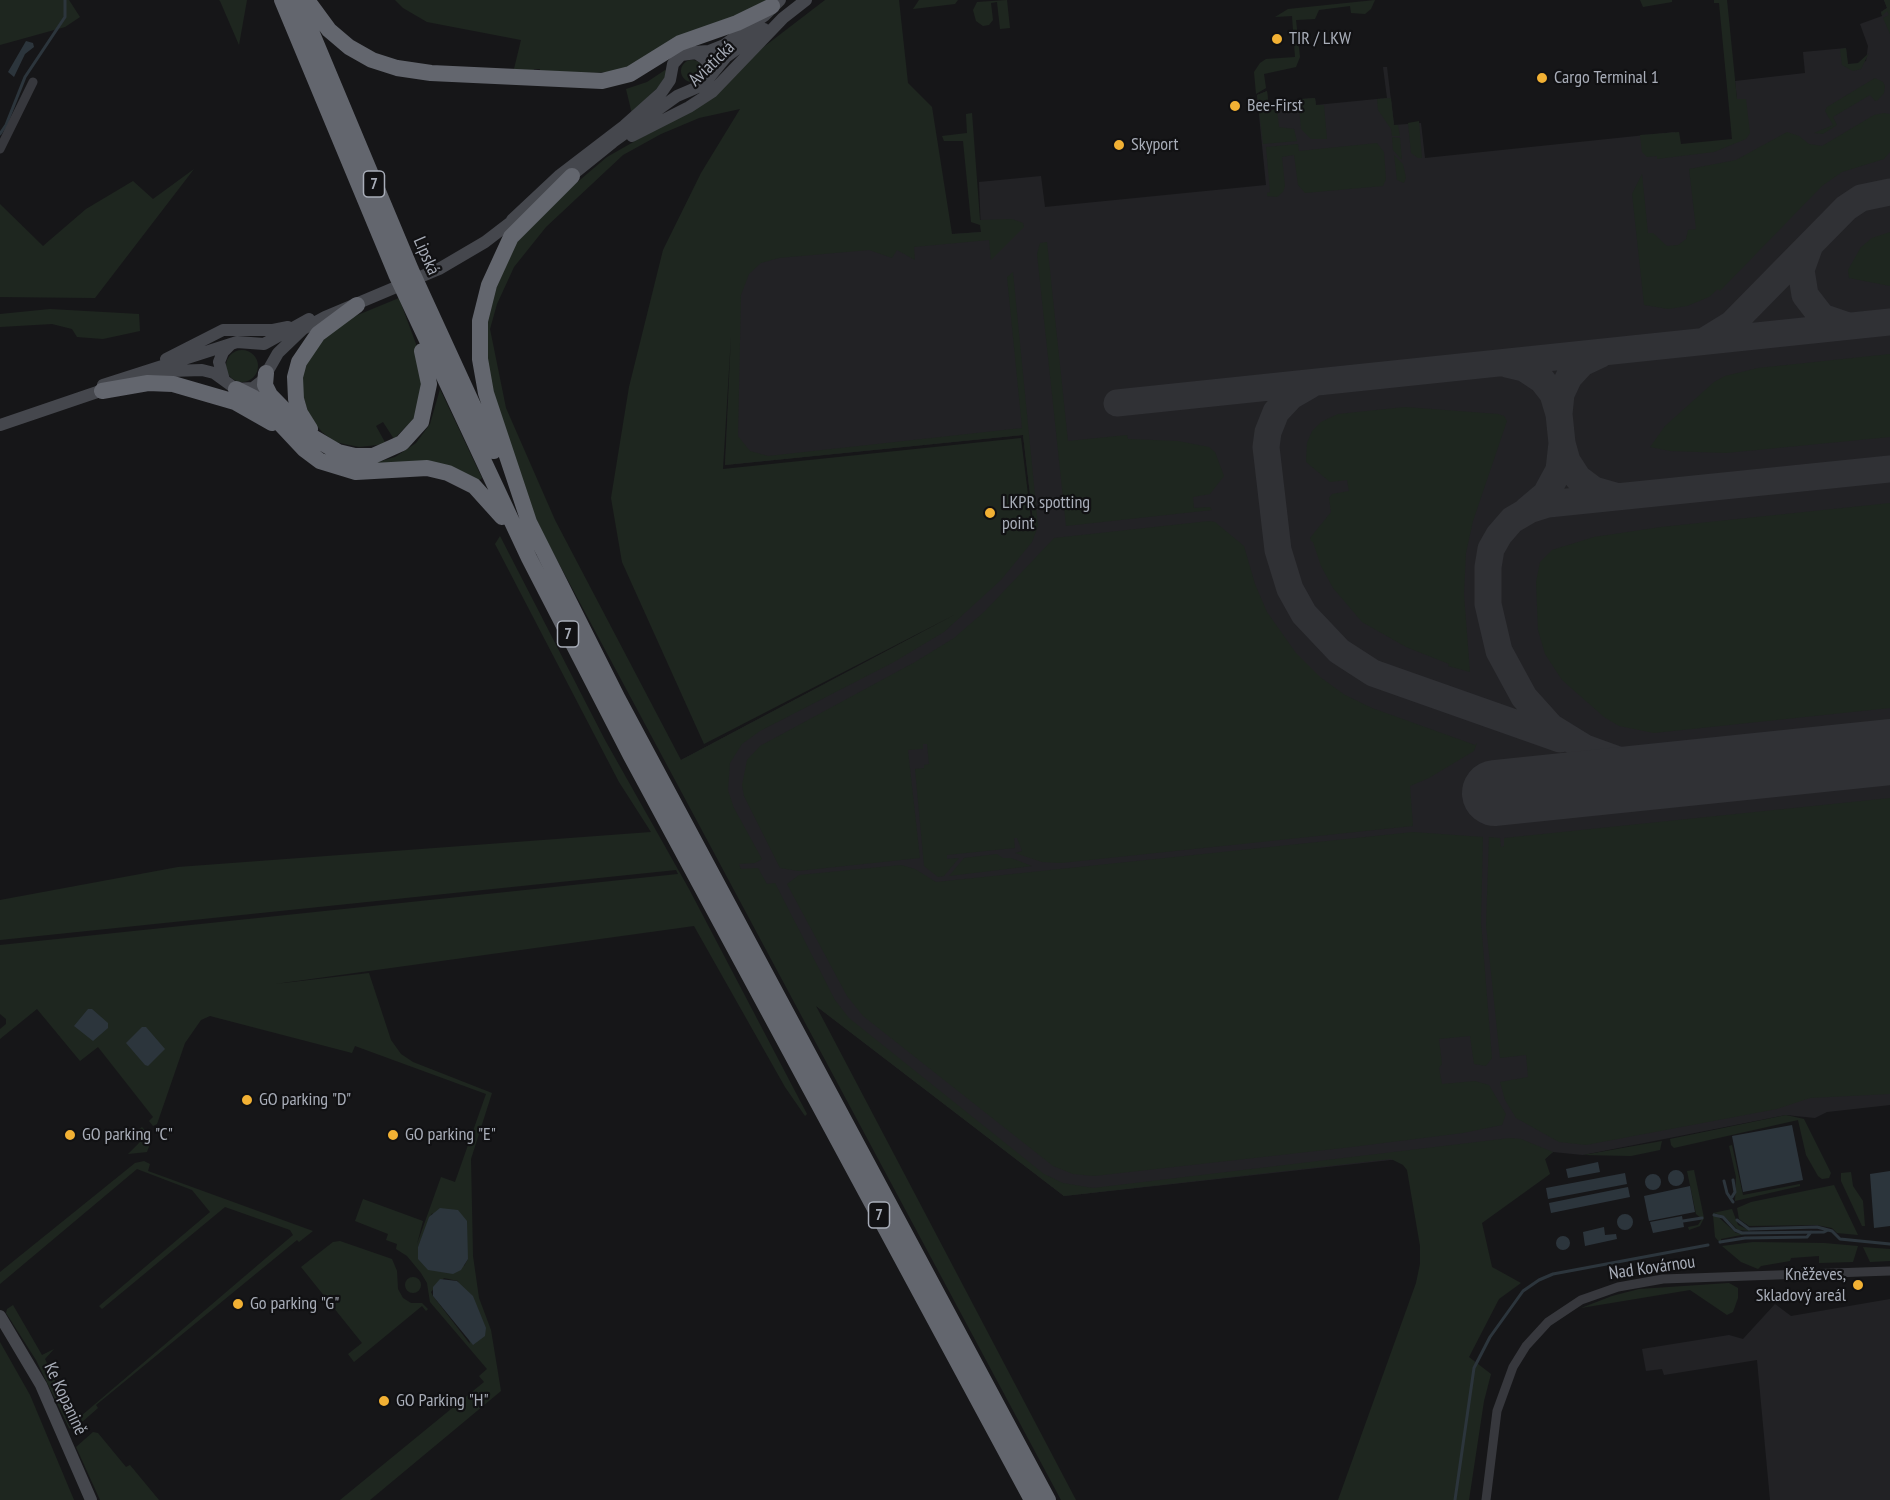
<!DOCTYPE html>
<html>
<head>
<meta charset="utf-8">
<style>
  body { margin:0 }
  canvas { display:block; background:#161618 }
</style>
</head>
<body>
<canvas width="1890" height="1500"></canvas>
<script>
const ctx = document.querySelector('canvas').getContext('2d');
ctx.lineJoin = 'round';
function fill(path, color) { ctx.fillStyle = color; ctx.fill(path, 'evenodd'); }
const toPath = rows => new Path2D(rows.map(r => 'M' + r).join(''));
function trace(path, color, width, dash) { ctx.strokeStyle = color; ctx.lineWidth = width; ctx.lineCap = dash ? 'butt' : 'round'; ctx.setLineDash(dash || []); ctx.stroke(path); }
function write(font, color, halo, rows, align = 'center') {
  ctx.font = font + ' "PT Sans Narrow",sans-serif'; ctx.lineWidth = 4.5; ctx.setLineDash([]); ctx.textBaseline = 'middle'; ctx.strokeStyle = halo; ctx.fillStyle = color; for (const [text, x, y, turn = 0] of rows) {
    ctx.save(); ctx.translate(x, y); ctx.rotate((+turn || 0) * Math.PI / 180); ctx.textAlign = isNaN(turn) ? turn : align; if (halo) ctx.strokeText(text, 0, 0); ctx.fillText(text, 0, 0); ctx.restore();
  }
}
const built = toPath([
  [1884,0,1890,0,1890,1105,1827,1112,1815,1118,1786,1115,1583,1155,1553,1152,1545,1159,1517,1146,1064,1196,815,1005,681,760,955,615,1034,529,1023,435,725,465,736,250,981,232,979,182,1041,176,1045,207,1266,185,1257,95,1267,91,1269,110,1302,107,1301,99,1315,98,1316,105,1387,98,1383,67,1387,67,1394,125,1421,123,1425,158,1675,132,1677,148,1732,143,1741,137,1735,81,1805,73,1803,52,1846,48,1848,67,1866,61,1868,46,1860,24,1882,16,1881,12,1887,8],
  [1890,1299,1890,1500,1770,1500,1757,1360,1664,1375,1662,1369,1646,1371,1642,1349,1729,1335,1743,1339,1775,1304,1791,1316]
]);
const green = toPath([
  [0,0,69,0,80,17,65,27,0,45],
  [219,0,247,0,239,45,220,1],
  [395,0,769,0,623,72,540,74,540,69,534,69,533,74,513,73,521,40,427,22,403,8],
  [825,0,899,0,908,83,932,107,952,234,981,232,980,225,971,222,963,141,944,141,942,136,967,133,966,114,972,113,980,220,1012,219,1023,223,1024,227,991,260,989,240,914,247,915,260,897,250,892,258,869,250,779,258,761,263,749,274,741,295,738,436,750,451,768,456,1022,428,1007,277,1013,272,1038,526,1032,542,1001,580,944,632,894,662,760,731,742,744,730,763,728,790,734,808,762,859,755,863,739,864,741,869,758,868,767,884,775,883,835,1000,849,1018,1044,1174,1063,1183,1093,1188,1510,1138,1521,1139,1553,1152,1545,1159,1550,1174,1482,1223,1492,1267,1521,1283,1499,1299,1469,1357,1491,1374,1484,1401,1469,1500,1338,1500,1416,1283,1420,1264,1420,1246,1407,1170,1403,1165,1391,1159,1064,1196,816,1006,1076,1500,1061,1500,542,532,520,482,487,379,488,307,516,243,561,196,607,157,658,128],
  [740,109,701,173,663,250,629,387,611,498,622,562,704,744,956,614,681,760,555,520,506,408,490,329,497,304,514,267,546,227,623,155,661,134,699,118],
  [731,336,725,465,1023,435,1034,529,1029,531,1032,527,1021,438,723,469],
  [919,0,958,0,955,4,913,9],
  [1007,0,1010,28,1000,29,997,2,991,3,993,20,989,25,983,26,976,21,973,10,977,2],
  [1375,0,1371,9,1365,14,1351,13,1350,6,1319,10,1315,19,1296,20,1300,57,1296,67,1264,74,1266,88,1256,94,1254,72,1260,63,1266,59,1295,57,1292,16,1275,17,1288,9],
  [1640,0,1672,0,1672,2,1643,7],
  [1714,0,1727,0,1737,99,1746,99,1750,133,1746,139,1714,152,1657,159,1657,156,1647,157,1642,152,1640,135,1679,132,1681,144,1732,139,1719,3,1714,3],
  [1884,0,1890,0,1890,34,1883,18,1889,15,1887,11,1882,16,1881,12,1887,8],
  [1846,48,1848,64,1858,63,1869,53,1861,69,1853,71,1842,65,1840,49],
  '681 71a11 11 0 1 1 22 0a11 11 0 1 1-22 0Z',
  [665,70,668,72,665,80,632,114,626,89,647,82],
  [1875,78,1883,82,1885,86,1884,93,1878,100,1875,101,1870,95,1833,117,1837,125,1823,134,1814,133,1833,125,1825,111,1827,107],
  [1267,91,1269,110,1277,110,1279,127,1294,129,1297,141,1263,144,1257,95],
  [1315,98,1316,105,1324,105,1327,139,1311,139,1301,129,1299,108,1302,107,1301,99],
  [1391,98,1394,125,1398,125,1400,136,1392,136,1391,129,1378,110,1377,99],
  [1884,113,1890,114,1890,152,1884,159,1842,172,1822,186,1720,291,1718,289,1709,297,1687,306,1668,309,1644,305,1632,194,1642,174,1648,233,1653,233,1667,246,1678,245,1686,239,1688,230,1696,229,1689,169,1736,160,1787,132,1799,136,1809,144,1822,146,1874,115],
  [1419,121,1422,158,1418,158,1411,153,1408,123],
  [1392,137,1400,138,1402,160,1393,150],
  [1377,143,1384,152,1386,179,1383,186,1305,193,1298,185,1294,155,1282,157,1285,186,1283,192,1277,197,1267,196,1267,193,1270,192,1266,147,1298,144,1299,151],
  [1394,155,1403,164,1406,178,1404,183,1397,180],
  [194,169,95,298,0,297,0,204,43,246,86,209,133,181,153,199],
  [1890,232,1890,286,1849,278,1848,270,1861,247,1872,238],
  [1047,242,1068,441,1127,435,1128,439,1178,441,1209,447,1215,452,1224,476,1210,494,1193,497,1194,508,1210,507,1212,510,1066,526,1037,254,1040,243],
  [399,298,423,363,418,414,394,439,383,422,376,426,386,444,359,447,335,442,322,432,309,416,301,388,305,364,314,348,348,319],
  [50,309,139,314,140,331,103,339,77,337,72,329,52,324,0,327,0,314],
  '226 366a16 16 0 1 1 32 0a16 16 0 1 1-32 0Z',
  [1890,354,1890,437,1726,453,1670,451,1650,447,1665,426,1714,382,1725,376,1758,368],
  [440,389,482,478,478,481,371,464,395,457,416,443,430,424],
  [1405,407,1498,414,1504,416,1507,421,1473,521,1466,553,1464,594,1470,672,1448,666,1449,664,1406,647,1362,622,1333,588,1321,566,1313,542,1311,541,1310,538,1331,512,1329,498,1332,494,1349,491,1347,480,1330,482,1306,462,1307,443,1312,431,1321,422,1338,414],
  [1890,503,1890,708,1654,733,1619,726,1604,717,1562,680,1545,654,1538,630,1536,582,1540,562,1552,550,1594,537,1661,527],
  [1209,521,1215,522,1244,546,1255,584,1267,612,1296,653,1320,677,1345,695,1372,708,1475,745,1477,743,1474,751,1429,778,1410,786,1413,826,1061,863,1042,862,1015,853,1022,851,1017,838,1014,838,1015,848,947,855,947,859,959,858,944,876,938,877,924,866,915,769,924,768,924,765,929,764,927,744,923,744,923,749,908,750,920,858,798,871,780,868,744,796,742,785,747,760,760,746,915,662,954,638,985,611,1054,538],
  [500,536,605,740,689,889,807,1114,805,1116,785,1087,694,926,275,984,369,973,391,1040,401,1054,413,1062,492,1093,471,1159,473,1256,479,1298,491,1330,501,1391,370,1500,340,1500,484,1382,479,1376,487,1369,430,1302,427,1283,421,1273,407,1256,396,1249,397,1244,386,1240,388,1234,355,1221,363,1199,423,1221,417,1244,441,1177,455,1182,486,1094,355,1046,352,1053,210,1016,201,1020,185,1043,157,1124,153,1126,149,1121,153,1117,98,1047,80,1061,37,1009,0,1039,0,1029,6,1024,6,1019,0,1014,0,945,678,874,676,870,0,940,0,900,178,867,651,832,619,782,495,544],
  [432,1213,468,1259,464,1266,418,1247],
  [444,1278,458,1281,470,1344,433,1296,431,1292],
  [1890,798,1890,1094,1810,1098,1777,1109,1586,1145,1559,1142,1516,1118,1505,1100,1500,1082,1528,1077,1526,1055,1500,1058,1486,925,1489,837,1500,838,1501,847,1504,846,1504,838],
  [1413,832,1483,837,1481,922,1492,1058,1486,1066,1474,1064,1470,1036,1439,1039,1442,1064,1439,1068,1442,1084,1475,1081,1489,1085,1506,1114,1502,1125,1463,1133,1352,1147,1094,1176,1073,1174,1053,1166,863,1016,847,996,787,884,799,875,901,865,915,869,936,882],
  [997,854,1003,858,1011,858,1032,866,949,876,964,858],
  [1786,1115,1804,1119,1831,1173,1829,1178,1822,1179,1818,1176,1806,1155,1798,1120,1674,1148,1671,1145,1670,1139],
  [142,1127,152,1138,147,1152,128,1154,143,1139,136,1131],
  [1662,1141,1660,1150,1631,1156,1583,1155],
  [1732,1145,1743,1195,1800,1184,1800,1186,1735,1201,1736,1177,1729,1146],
  [144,1161,150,1164,148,1171,313,1231,299,1242,297,1240,96,1405,98,1408,73,1430,69,1428,36,1360,6,1313,7,1309,13,1305,42,1355,54,1349,45,1359,74,1422,293,1235,290,1230,225,1207,102,1309,99,1306,210,1212,192,1190,137,1169,0,1284,0,1272,135,1163],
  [1694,1170,1704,1218,1700,1226,1689,1230,1688,1227,1698,1225,1702,1219,1696,1214,1687,1171],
  [1851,1172,1853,1186,1863,1201,1865,1226,1862,1226,1841,1181,1841,1173],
  [1834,1185,1858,1235,1837,1233,1832,1228,1816,1225,1749,1226,1739,1219,1737,1208,1751,1202],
  [1732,1209,1738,1225,1751,1231,1738,1230,1724,1216,1714,1213,1736,1233,1746,1234,1721,1239,1721,1244,1715,1237,1713,1215,1713,1213],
  [340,1241,392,1259,397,1271,398,1289,403,1298,411,1303,422,1303,428,1309,426,1311,422,1306,354,1362,348,1354,362,1343,301,1267,333,1242],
  [1753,1242,1824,1243,1858,1246,1853,1262,1819,1263,1819,1256,1791,1258,1790,1261,1761,1266,1758,1269,1741,1262,1722,1246],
  [1863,1247,1890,1249,1890,1261,1870,1262],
  '405 1285a8 8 0 1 1 16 0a8 8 0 1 1-16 0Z',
  [1729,1283,1738,1288,1738,1298,1733,1312,1727,1315,1690,1290,1581,1308,1612,1296,1639,1289],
  [0,1342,30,1395,74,1500,0,1500],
  [93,1432,98,1433,126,1467,130,1465,159,1500,100,1500,76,1447]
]);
const water = toPath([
  [26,41,33,43,34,47,25,54,14,77,8,72],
  [88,1009,92,1009,108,1023,108,1028,93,1041,74,1026],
  [142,1027,146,1027,165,1049,148,1066,145,1065,126,1043],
  [1792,1125,1803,1180,1743,1192,1732,1136],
  [1598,1162,1600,1172,1568,1178,1566,1169],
  '1668 1178a8 8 0 1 1 16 0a8 8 0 1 1-16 0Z',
  [1890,1171,1890,1226,1874,1228,1870,1174],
  [1625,1173,1627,1184,1548,1199,1546,1188],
  '1645 1182a8 8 0 1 1 16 0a8 8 0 1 1-16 0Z',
  [1690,1186,1695,1212,1649,1221,1644,1196],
  [1628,1187,1630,1197,1551,1213,1549,1203],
  [440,1208,458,1210,467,1221,468,1259,461,1270,453,1274,428,1270,418,1259,418,1247,429,1217],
  '1617 1222a8 8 0 1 1 16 0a8 8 0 1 1-16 0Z',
  [1682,1216,1684,1227,1653,1233,1650,1222],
  [1604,1227,1605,1235,1616,1234,1617,1239,1585,1246,1583,1232],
  '1556 1243a7 7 0 1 1 14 0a7 7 0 1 1-14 0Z',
  [440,1279,457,1281,473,1296,486,1328,485,1336,473,1345,433,1296,433,1287]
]);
const stream = toPath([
  [0,134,6,125,25,77,65,17,65,0],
  [1724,1181,1727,1193,1733,1202],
  [1732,1197,1735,1192,1733,1180],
  [1714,1215,1723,1217,1735,1230,1742,1233,1824,1232,1828,1230],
  [1737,1220,1749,1229,1817,1227,1832,1231,1840,1239,1890,1244],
  [1683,1221,1702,1218],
  [1720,1242,1745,1238,1807,1237,1811,1232],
  [1455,1500,1474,1368,1490,1337,1523,1291,1539,1280,1553,1274,1708,1245]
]);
const taxiway = toPath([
  [1810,245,1801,270,1805,295,1822,317,1848,326],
  [1706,340,1732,324,1846,208,1861,198,1890,192],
  [1507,364,1524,368,1542,380,1553,394,1559,414,1562,443,1559,470,1546,494,1527,510],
  [1310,385,1291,396,1276,412,1268,432,1266,447,1278,550,1290,589,1304,614,1339,651,1373,673,1560,739],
  [1117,403,1890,322],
  [1559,414,1561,394,1569,377,1582,363,1601,354],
  [1562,443,1567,461,1578,478,1594,490,1615,496],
  [1773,763,1694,771,1659,771,1632,765,1585,748,1551,727,1524,697,1499,651,1488,604,1488,567,1491,549,1499,535,1512,520,1529,510,1548,504,1890,469]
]);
const runway = toPath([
  [1495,793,1890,752]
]);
const street = toPath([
  [0,149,33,82],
  [1486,1500,1497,1411,1513,1367,1526,1346,1548,1322,1581,1300,1618,1287,1663,1279,1890,1271]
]);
const secondary = toPath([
  [694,52,709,51,724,45,764,16,780,0],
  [708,79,726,57,764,29],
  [632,136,689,107,712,92,783,18,806,0],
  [512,220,560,175,624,126,661,93,670,80,673,64,681,55,696,53,705,59,710,70,705,84,677,96,613,142,567,179],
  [166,359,223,330,273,330,288,327],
  [137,379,170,371,202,370,214,373,236,389,253,388,262,381,278,353,303,329,325,317,439,269,485,242,541,199],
  [224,380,219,362,223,352,230,345],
  [103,385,237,342,264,344,309,319],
  [0,425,109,388],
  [0,1316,41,1385,91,1500]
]);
const highway = toPath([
  [282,0,396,274,529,558,631,756,1032,1500],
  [298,0,411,270,494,451],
  [307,0,329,30,349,47,372,60,397,68,431,73,602,81,630,74,680,43,737,23,772,6],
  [572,176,511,237,489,285,480,321,480,359,486,393,529,522,618,699,1048,1500],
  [266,373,265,385,270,395,309,435,338,452,355,456,373,456,402,443,421,422,429,384,422,351],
  [236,389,258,400,304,449,320,461,356,472,427,468,448,473,474,486,502,517],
  [102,391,148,383,173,384,235,402,272,423],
  [310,429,300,413,296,399,295,377,299,362,318,334,357,305]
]);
const markers = [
  [1277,39,6,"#f2b134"],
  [1542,78,6,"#f2b134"],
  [1235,106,6,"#f2b134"],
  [1119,145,6,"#f2b134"],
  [990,513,6,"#f2b134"],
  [247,1100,6,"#f2b134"],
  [70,1135,6,"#f2b134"],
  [393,1135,6,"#f2b134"],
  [1858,1285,6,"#f2b134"],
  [238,1304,6,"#f2b134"],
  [384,1401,6,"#f2b134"]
];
const shields = [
  [374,184,21],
  [568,634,21],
  [879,1215,21]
];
const shieldNames = [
  ["7",374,184],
  ["7",568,634],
  ["7",879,1215]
];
const poiNames = [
  ["TIR / LKW",1289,39],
  ["Cargo Terminal 1",1554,78],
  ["Bee-First",1247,106],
  ["Skyport",1131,145],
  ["LKPR spotting",1002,503],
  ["point",1002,524],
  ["GO parking \"D\"",259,1100],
  ["GO parking \"C\"",82,1135],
  ["GO parking \"E\"",405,1135],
  ["Kněževes,",1846,1275,"right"],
  ["Skladový areál",1846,1296,"right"],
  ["Go parking \"G\"",250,1304],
  ["GO Parking \"H\"",396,1401]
];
const streetNames = [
  ["Aviatická",712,64,-44],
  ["Lipská",426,256,66],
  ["Nad Kovárnou",1652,1268,-8],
  ["Ke Kopanině",65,1399,65]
];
fill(built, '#222225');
fill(green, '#1e261f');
fill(water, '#2c353c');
trace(stream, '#2c353c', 3);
trace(taxiway, '#303135', 27);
trace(runway, '#303135', 66);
trace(street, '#37383d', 9);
trace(secondary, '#45474d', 12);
trace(highway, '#63666e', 16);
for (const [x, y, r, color] of markers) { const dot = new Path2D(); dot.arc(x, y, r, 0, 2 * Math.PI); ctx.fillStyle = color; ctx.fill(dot); trace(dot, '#111113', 2); }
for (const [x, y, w] of shields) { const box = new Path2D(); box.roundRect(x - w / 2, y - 13, w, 26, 4.5); ctx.fillStyle = '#111113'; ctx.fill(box); trace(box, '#a8adb8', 1.5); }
write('bold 16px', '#a8adb8', null, shieldNames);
write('18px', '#a8adb8', '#111113', poiNames, 'left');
write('18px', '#a8adb8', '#111113', streetNames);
</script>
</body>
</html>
